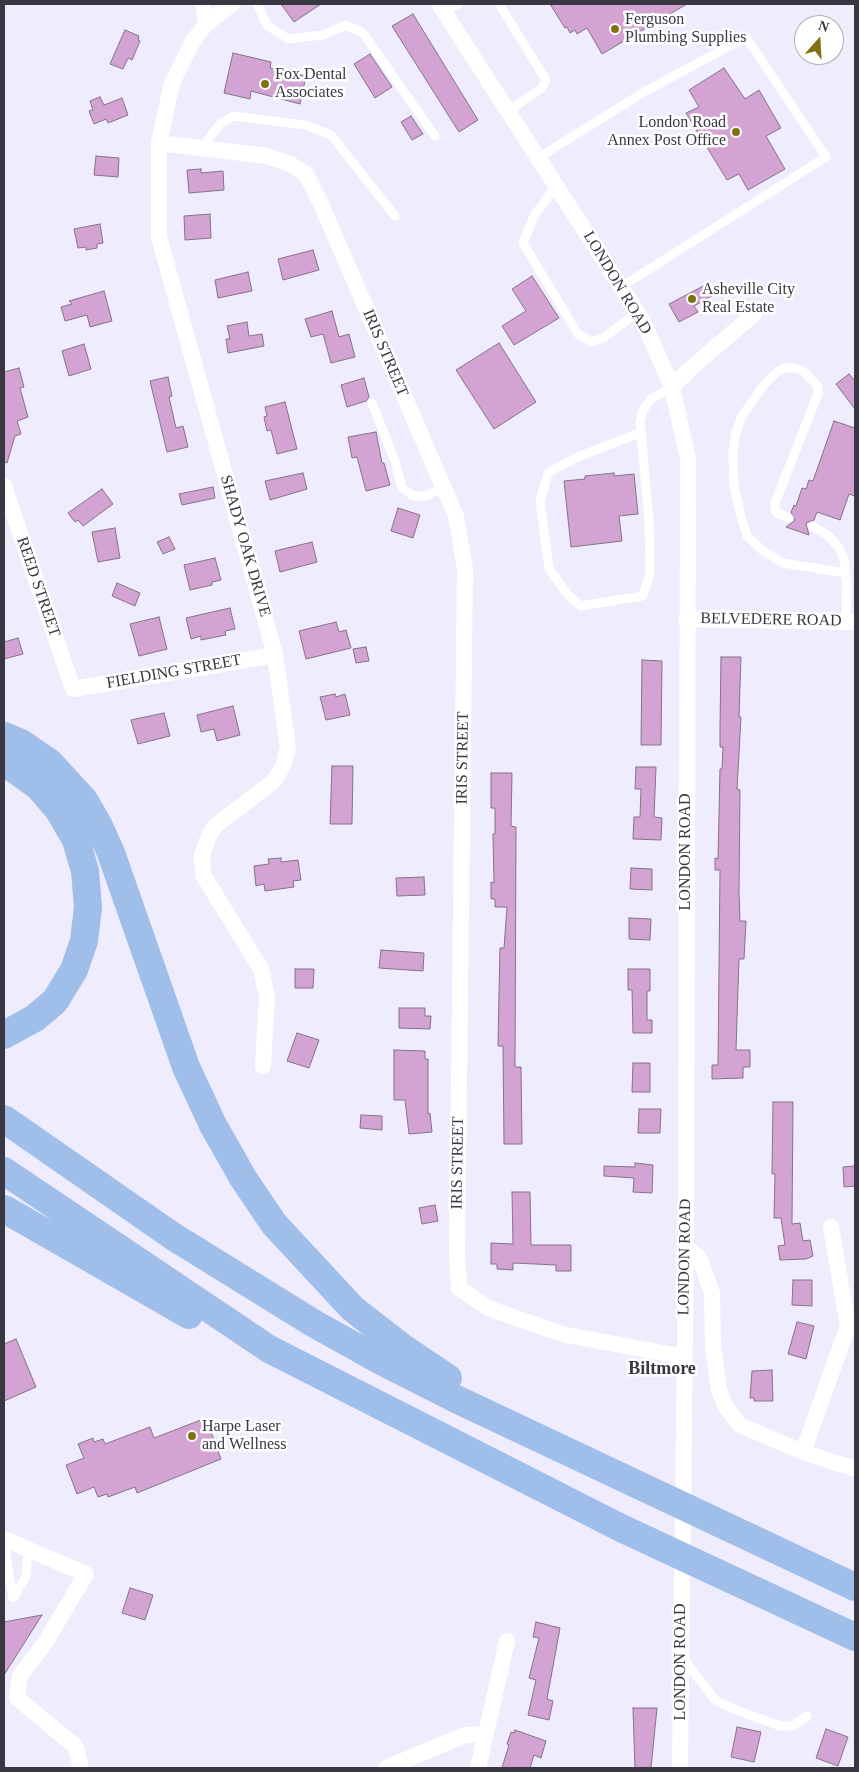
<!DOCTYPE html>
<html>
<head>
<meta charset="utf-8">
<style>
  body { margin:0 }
  #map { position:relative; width:859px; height:1772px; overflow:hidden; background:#efedfd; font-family:Georgia,serif }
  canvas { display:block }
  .frame { position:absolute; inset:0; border:5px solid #393842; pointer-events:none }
  .north { position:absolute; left:794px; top:15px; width:50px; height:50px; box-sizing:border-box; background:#fff; border:1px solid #b0afb3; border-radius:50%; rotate:19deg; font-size:14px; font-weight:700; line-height:20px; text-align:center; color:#393842 }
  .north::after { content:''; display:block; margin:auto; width:18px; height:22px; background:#7e7212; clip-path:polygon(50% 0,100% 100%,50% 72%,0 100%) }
</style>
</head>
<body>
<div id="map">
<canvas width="859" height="1772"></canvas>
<div class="frame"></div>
<div class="north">N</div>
</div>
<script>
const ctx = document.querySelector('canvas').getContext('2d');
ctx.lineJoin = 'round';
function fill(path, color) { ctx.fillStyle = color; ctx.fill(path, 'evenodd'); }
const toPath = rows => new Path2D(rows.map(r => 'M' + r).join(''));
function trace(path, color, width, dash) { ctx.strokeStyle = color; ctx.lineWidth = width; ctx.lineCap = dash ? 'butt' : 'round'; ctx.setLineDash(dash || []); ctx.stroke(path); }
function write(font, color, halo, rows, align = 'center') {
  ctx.font = font + ' Georgia,serif'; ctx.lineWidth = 5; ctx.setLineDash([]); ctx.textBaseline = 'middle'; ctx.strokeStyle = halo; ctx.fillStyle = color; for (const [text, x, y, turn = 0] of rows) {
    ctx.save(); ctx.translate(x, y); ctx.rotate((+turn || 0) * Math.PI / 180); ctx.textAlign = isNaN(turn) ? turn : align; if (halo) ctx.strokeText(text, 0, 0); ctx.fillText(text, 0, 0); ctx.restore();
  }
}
const building = toPath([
  [281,4,321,4,294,22,281,4],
  [550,4,687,4,602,54,587,28,577,34,575,30,570,33,567,27,565,28,550,4],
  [413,14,478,120,459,132,392,26,413,14],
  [125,30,139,36,138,40,140,41,132,60,128,58,123,69,110,64,125,30],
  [233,53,271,62,270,68,306,76,300,104,251,91,250,99,224,93,233,53],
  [370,54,392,87,375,98,354,64,370,54],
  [724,68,745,99,759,90,781,128,766,136,785,169,748,190,739,174,727,180,686,113,699,107,689,90,724,68],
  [100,97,104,105,122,98,128,115,108,123,106,119,94,124,89,111,93,110,90,101,100,97],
  [411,116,423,134,412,140,401,122,411,116],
  [96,156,119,158,118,177,94,175,96,156],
  [201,169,201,173,223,171,224,190,189,193,187,170,201,169],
  [210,214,211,238,185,240,184,216,210,214],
  [100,224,103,243,97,244,97,248,86,250,86,247,78,248,74,229,100,224],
  [313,250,319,270,283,280,278,259,313,250],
  [248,272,252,291,218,298,215,280,248,272],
  [532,276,559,318,514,345,502,326,526,311,512,289,532,276],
  [709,283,715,294,694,306,698,312,679,322,669,304,709,283],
  [104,291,112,321,90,327,87,315,65,321,61,307,72,304,69,301,104,291],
  [332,311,339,337,349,334,355,357,331,363,323,334,311,337,305,319,332,311],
  [247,322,249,336,262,334,264,346,228,353,226,339,230,339,227,326,247,322],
  [499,343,536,402,494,429,456,370,499,343],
  [84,344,91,369,69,376,62,351,84,344],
  [19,368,24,387,20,388,28,417,17,421,21,434,15,436,7,463,4,462,4,372,19,368],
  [849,374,855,381,855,409,836,384,849,374],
  [168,377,172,396,169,397,176,428,183,426,188,447,167,452,150,381,168,377],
  [364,378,369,397,366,401,347,407,341,385,364,378],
  [285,402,297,449,277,454,271,430,267,431,264,417,267,416,265,407,285,402],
  [834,421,855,428,855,496,849,494,840,520,817,512,814,520,806,523,809,535,786,527,795,520,791,512,794,505,796,506,802,488,806,489,809,480,813,481,834,421],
  [376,432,382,463,384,463,390,485,366,491,357,457,352,458,348,437,376,432],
  [303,473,307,489,270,500,265,481,303,473],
  [614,473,614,476,634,474,638,514,619,516,622,541,571,547,564,481,585,479,585,476,614,473],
  [213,487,215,498,182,505,179,494,213,487],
  [102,489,113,504,83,526,78,520,75,522,68,513,102,489],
  [398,508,420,515,413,538,391,531,398,508],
  [115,528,120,558,98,562,92,532,115,528],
  [169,537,175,549,163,554,157,542,169,537],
  [312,542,317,562,280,572,275,551,312,542],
  [215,558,221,580,212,582,212,585,190,590,184,565,215,558],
  [117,583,140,593,135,606,112,596,117,583],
  [230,608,235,629,225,631,226,635,201,640,201,636,191,639,186,618,230,608],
  [159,617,167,649,139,656,130,624,159,617],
  [336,622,339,632,346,630,351,648,306,659,299,631,336,622],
  [18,638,23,654,4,659,4,642,18,638],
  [366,647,369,661,356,663,353,649,366,647],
  [721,657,741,657,739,717,741,717,737,789,740,790,739,891,740,921,746,921,744,959,739,959,736,1050,750,1050,750,1067,743,1067,743,1078,712,1079,712,1065,718,1065,720,870,715,870,715,858,718,859,720,769,722,769,723,747,720,747,720,727,721,657],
  [642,660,662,661,661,745,641,745,642,660],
  [335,694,336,697,345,694,350,715,326,720,320,697,335,694],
  [233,706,240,735,217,741,214,729,201,732,197,715,233,706],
  [164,713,170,736,138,744,131,720,164,713],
  [332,766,353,766,352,824,330,824,332,766],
  [636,767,656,767,654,817,662,818,661,840,633,839,634,817,640,817,641,789,635,789,636,767],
  [491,773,512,773,511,826,516,827,515,1067,521,1067,522,1144,504,1144,503,1046,498,1046,499,993,500,948,504,948,507,907,495,907,495,899,491,899,491,882,494,883,493,834,495,834,495,808,491,808,491,773],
  [281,858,281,862,298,860,301,880,293,881,294,887,265,891,264,884,256,886,254,866,269,864,268,859,281,858],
  [631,868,652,869,652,890,630,889,631,868],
  [424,877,425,895,397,896,396,878,424,877],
  [629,918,651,919,650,940,629,939,629,918],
  [381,950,424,953,423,971,379,968,381,950],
  [295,969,314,969,313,988,295,988,295,969],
  [628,969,650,969,650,991,647,991,647,1020,652,1020,652,1033,633,1033,632,990,628,990,628,969],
  [399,1008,425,1008,425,1016,431,1016,430,1029,399,1028,399,1008],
  [297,1033,319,1040,309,1068,287,1061,297,1033],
  [394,1050,425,1051,425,1059,428,1059,428,1114,430,1113,432,1132,409,1134,405,1100,394,1100,394,1050],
  [633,1063,650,1063,650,1092,632,1092,633,1063],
  [773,1102,793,1102,792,1224,800,1223,803,1241,810,1240,813,1256,806,1259,780,1260,778,1246,785,1245,781,1218,774,1218,775,1174,772,1174,773,1102],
  [639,1109,661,1109,660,1133,638,1133,639,1109],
  [361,1115,382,1116,382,1130,360,1128,361,1115],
  [635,1163,653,1165,652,1193,633,1192,634,1178,604,1176,604,1166,635,1167,635,1163],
  [855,1166,855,1186,844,1187,843,1167,855,1166],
  [512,1192,530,1192,531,1245,571,1245,571,1271,556,1271,556,1265,513,1263,513,1270,497,1269,497,1264,491,1264,491,1243,513,1244,512,1192],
  [435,1205,438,1221,422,1224,419,1208,435,1205],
  [793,1280,812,1280,812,1306,792,1305,793,1280],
  [797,1322,814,1326,806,1359,788,1354,797,1322],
  [16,1339,36,1387,4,1401,4,1344,16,1339],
  [772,1370,773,1401,754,1401,754,1398,750,1398,752,1371,772,1370],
  [206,1418,221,1459,137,1493,135,1487,108,1497,107,1494,98,1497,94,1487,77,1494,66,1465,84,1458,78,1444,93,1438,94,1442,103,1439,105,1444,150,1427,154,1438,206,1418],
  [130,1588,153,1595,145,1620,122,1613,130,1588],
  [42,1615,4,1675,4,1622,42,1615],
  [536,1622,560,1628,547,1699,553,1701,549,1720,528,1715,536,1680,529,1678,539,1638,533,1637,536,1622],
  [633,1708,657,1708,651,1768,635,1768,633,1708],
  [737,1727,761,1732,754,1762,731,1757,737,1727],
  [826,1729,848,1737,838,1766,816,1758,826,1729],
  [515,1730,546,1741,541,1758,534,1755,530,1768,502,1768,509,1745,507,1744,511,1732,514,1733,515,1730]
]);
const service = toPath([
  [257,4,267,25,288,39,323,35,346,25,363,33,435,136],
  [499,4,546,80,542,88,508,111],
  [444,12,458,4],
  [201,148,221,123,234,116,305,125,331,135,395,216],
  [538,158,644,92,746,37,826,157,621,287],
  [556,186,534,216,523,243,578,334,592,342,603,338,638,312],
  [372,403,395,461,402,488,414,496,426,496,443,487],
  [639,433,575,458,548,473,540,501,549,569,569,596,581,606,643,596,650,573,649,521,640,422,643,410,651,399,672,387],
  [789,518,777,513,775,510,775,503,818,394,818,387,812,380,802,370,794,368,784,368,776,373,762,387,741,418,735,436,733,456,734,485,740,513,747,536,762,550,783,563,845,573],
  [812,526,829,536,839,548,844,558,847,588,846,620],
  [4,1544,13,1598],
  [13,1598,26,1577,28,1549],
  [683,1658,715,1700,731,1708,780,1726,792,1726,807,1716]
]);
const minor = toPath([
  [203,4,206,24],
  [232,4,206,24,193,41,172,83,159,143,159,237,275,655,288,747,283,766,274,781,215,826,208,838,202,855,203,875,261,969,267,997,263,1066],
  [439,4,643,321,672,387,688,459,686,1246,680,1768],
  [159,143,267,156,290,164,306,174,321,204,456,516,465,569,457,1251,459,1288,488,1308,562,1334,684,1357],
  [672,387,689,370,754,314],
  [4,486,73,689,275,655],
  [686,619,855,622],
  [686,1246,700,1259,712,1293,713,1346,719,1390,725,1406,740,1425,803,1452,855,1469],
  [803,1452,848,1326,831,1227],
  [4,1539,86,1574,45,1643,20,1676,17,1698,76,1747,81,1768],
  [386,1768,465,1735,485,1734],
  [478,1768,507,1641]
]);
const motorway = toPath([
  [4,736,21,743,49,762,84,800,98,824,111,853,186,1067,213,1125,243,1178,274,1224,353,1309,402,1347,448,1378],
  [4,762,38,786,58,809,76,840,85,871,88,907,84,941,74,970,55,1001,35,1018,4,1035],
  [4,1119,174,1237,313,1323,383,1362,456,1399,855,1587],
  [4,1171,269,1349,621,1528,855,1637],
  [4,1209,189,1315]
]);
const markers = [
  [615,29,5,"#7e7212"],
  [265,84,5,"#7e7212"],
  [736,132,5,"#7e7212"],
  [692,299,5,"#7e7212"],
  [192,1436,5,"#7e7212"]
];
const poiNames = [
  ["Ferguson",625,20],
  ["Plumbing Supplies",625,38],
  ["Fox Dental",275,75],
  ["Associates",275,93],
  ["London Road",726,123,"right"],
  ["Annex Post Office",726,141,"right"],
  ["Asheville City",702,290],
  ["Real Estate",702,308],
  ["Harpe Laser",202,1427],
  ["and Wellness",202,1445]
];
const streetNames = [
  ["LONDON ROAD",617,283,59],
  ["IRIS STREET",385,353,67],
  ["SHADY OAK DRIVE",245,546,74],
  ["REED STREET",38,587,71],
  ["BELVEDERE ROAD",771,620,1],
  ["FIELDING STREET",174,672,-10],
  ["IRIS STREET",463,758,-89],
  ["LONDON ROAD",686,852,-90],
  ["IRIS STREET",458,1163,-89],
  ["LONDON ROAD",685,1257,-89],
  ["LONDON ROAD",681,1662,-90]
];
const neighbourhoodNames = [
  ["Biltmore",662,1369]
];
fill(building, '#d3a3d4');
trace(building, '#857286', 1);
trace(service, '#fff', 9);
trace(minor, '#fff', 16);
trace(motorway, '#a0beea', 28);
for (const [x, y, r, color] of markers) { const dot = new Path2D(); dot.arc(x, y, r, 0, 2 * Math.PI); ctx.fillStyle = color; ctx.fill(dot); trace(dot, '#fff', 2); }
write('16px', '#393842', '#fff', poiNames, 'left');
write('16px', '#393842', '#fff', streetNames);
write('bold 18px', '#393842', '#fff', neighbourhoodNames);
</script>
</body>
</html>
